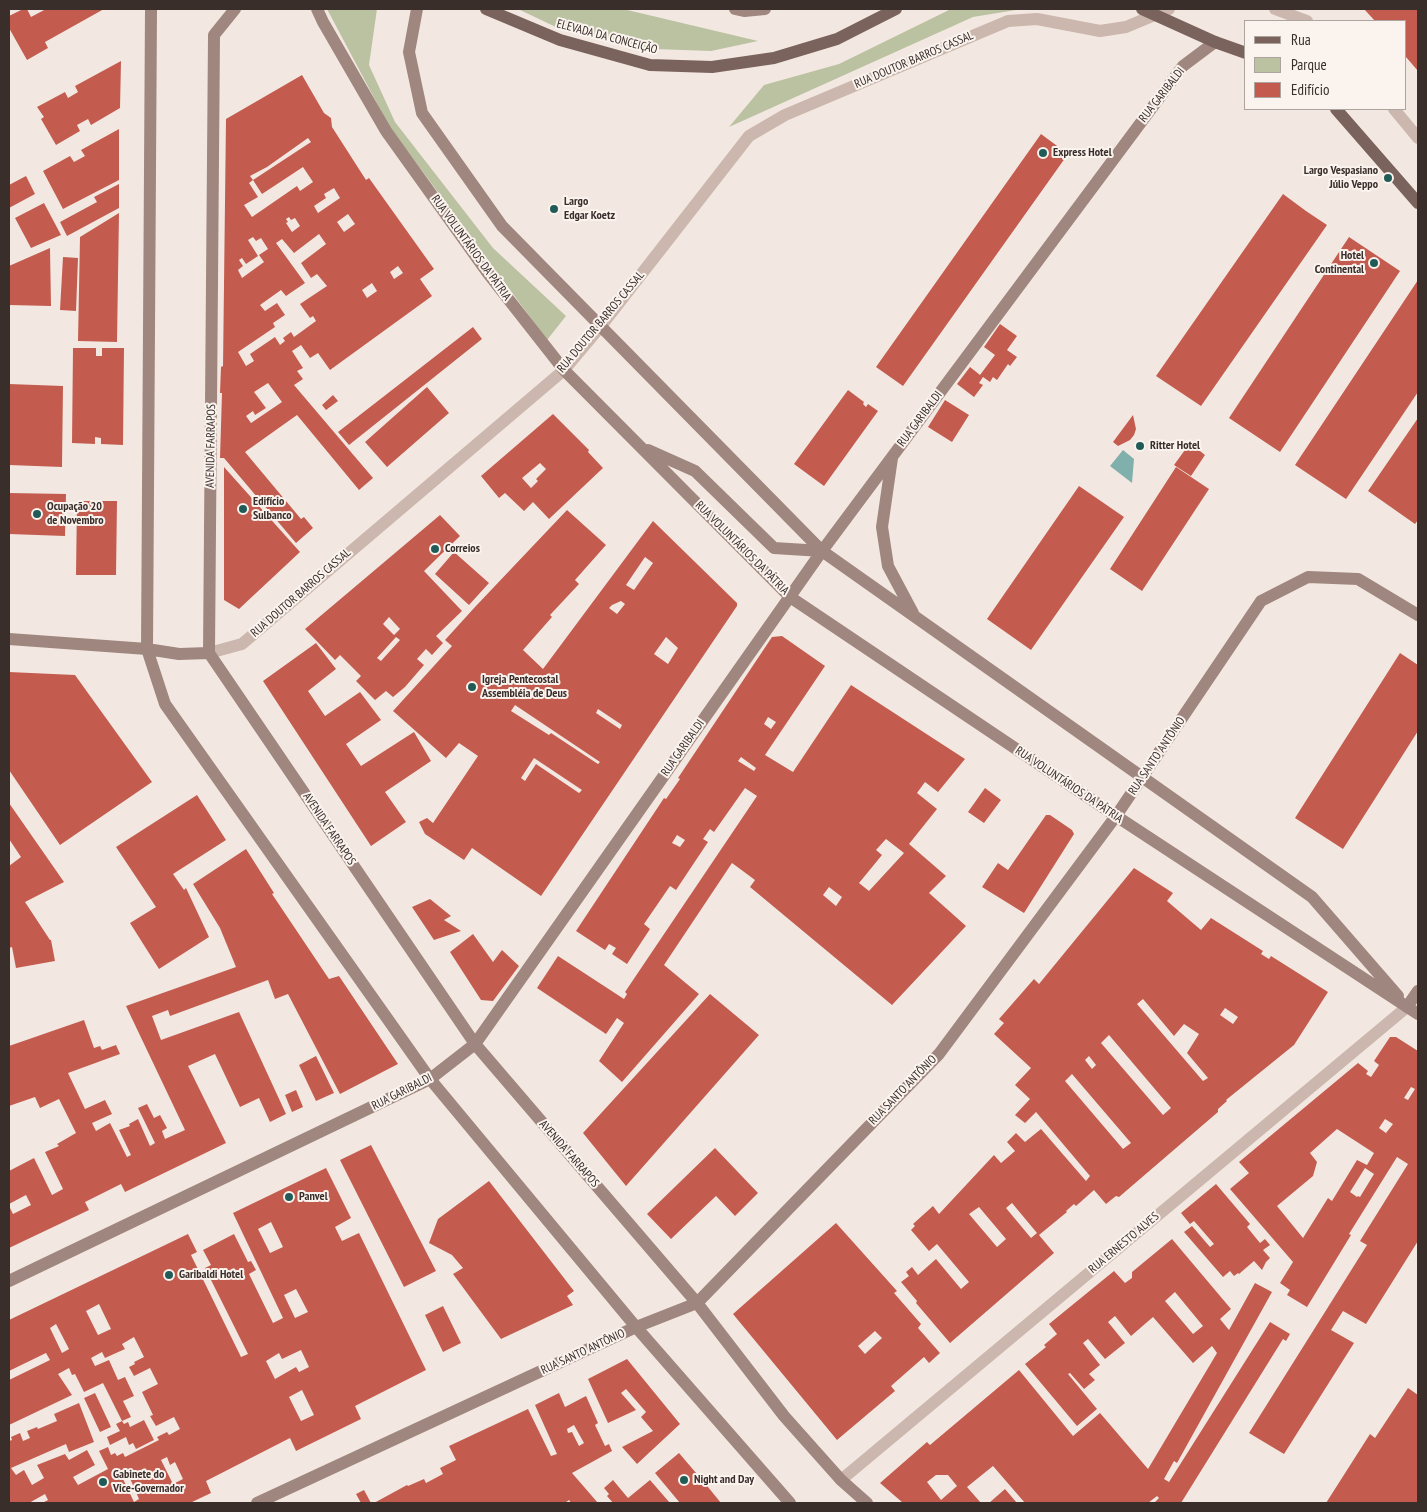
<!DOCTYPE html>
<html>
<head>
<meta charset="utf-8">
<style>
  body { margin:0 }
  #map { position:relative; width:1427px; height:1512px; overflow:hidden; background:#f3e8e1; font-family:"PT Sans Narrow",sans-serif }
  canvas { display:block }
  .frame { position:absolute; inset:0; border:10px solid #3a2e2b; pointer-events:none }
  .legend { position:absolute; left:1244px; top:20px; width:162px; height:90px; box-sizing:border-box; background:#faf3ee; border:1px solid #ada4a0; margin:0; padding:6px 9px; list-style:none; font-size:15px; color:#3a2e2b }
  .legend li { display:flex; align-items:center; gap:10px; height:25px }
  .legend b { width:25px; border:1px solid #ada4a0 }
</style>
</head>
<body>
<div id="map">
<canvas width="1427" height="1512"></canvas>
<div class="frame"></div>
<ul class="legend">
<li><b style="height:6px;background:#7b635d"></b>Rua</li>
<li><b style="height:14px;background:#bbc2a1"></b>Parque</li>
<li><b style="height:14px;background:#c35c4f"></b>Edifício</li>
</ul>
</div>
<script>
const ctx = document.querySelector('canvas').getContext('2d');
ctx.lineJoin = 'round';
function fill(path, color) { ctx.fillStyle = color; ctx.fill(path, 'evenodd'); }
const toPath = rows => new Path2D(rows.map(r => 'M' + r).join(''));
function trace(path, color, width, dash) { ctx.strokeStyle = color; ctx.lineWidth = width; ctx.lineCap = dash ? 'butt' : 'round'; ctx.setLineDash(dash || []); ctx.stroke(path); }
function write(font, color, halo, rows, align = 'center') {
  ctx.font = font + ' "PT Sans Narrow",sans-serif'; ctx.lineWidth = 4; ctx.setLineDash([]); ctx.textBaseline = 'middle'; ctx.strokeStyle = halo; ctx.fillStyle = color; for (const [text, x, y, turn = 0] of rows) {
    ctx.save(); ctx.translate(x, y); ctx.rotate((+turn || 0) * Math.PI / 180); ctx.textAlign = isNaN(turn) ? turn : align; if (halo) ctx.strokeText(text, 0, 0); ctx.fillText(text, 0, 0); ctx.restore();
  }
}
const green = toPath([
  [327,9,377,9,369,65,395,122,493,248,566,316,547,340,389,126],
  [518,9,623,9,758,41,711,51,654,49,560,29],
  [951,9,1022,9,973,17,729,127,764,85,839,64]
]);
const water = toPath([
  [1123,450,1134,459,1132,483,1110,466]
]);
const building = toPath([
  [23,9,27,9,31,17,46,9,104,9,45,42,48,48,27,60,9,28,9,16],
  [1364,9,1418,9,1418,71,1406,57,1406,21,1375,21],
  [121,61,120,108,91,125,88,119,77,125,80,131,56,145,41,119,44,117,37,107,65,92,68,98,78,92,75,86],
  [302,75,324,113,331,118,332,127,366,180,369,178,434,269,420,279,432,296,330,370,318,353,310,358,301,345,292,351,303,368,297,371,303,379,294,385,373,478,359,490,297,415,245,452,301,519,304,517,313,528,296,543,224,458,220,458,222,393,220,393,221,367,223,366,226,119],
  [308,138,311,142,253,180,262,194,303,167,313,182,300,191,297,186,252,217,244,205,258,197,249,183,253,180,250,176,267,167],
  [334,188,340,198,318,213,314,206,326,198,324,194],
  [348,214,355,224,344,232,337,222],
  [289,217,291,220,295,218,300,226,292,232,286,223,288,222,286,219],
  [319,234,326,244,301,263,311,278,317,274,327,286,300,304,310,318,313,316,316,321,294,337,291,332,283,338,285,341,280,345,275,337,250,354,254,361,246,366,238,352,275,327,273,323,285,315,277,303,265,311,260,305,281,290,286,296,305,283,276,243,282,239,294,253],
  [253,237,256,241,261,238,268,249,259,255,264,262,242,278,238,270,243,266,239,260,242,258,246,264,258,256,248,240],
  [398,266,403,273,394,279,390,272],
  [372,283,377,291,367,298,362,290],
  [268,383,282,402,251,423,246,416,253,411,255,415,266,408,254,392],
  [119,129,119,180,63,209,43,171,70,156,74,162,85,156,81,150],
  [1041,134,1068,154,903,386,876,367],
  [26,176,35,194,9,208,9,185],
  [119,184,119,208,67,236,60,222,97,202,94,197],
  [1283,194,1306,211,1327,225,1201,406,1156,376],
  [44,203,61,235,31,248,15,218],
  [119,213,117,342,78,341,80,237],
  [1349,237,1400,271,1280,452,1229,418],
  [50,248,51,306,9,305,9,266],
  [63,257,78,258,76,311,60,310],
  [1418,280,1418,392,1346,499,1295,465],
  [1000,324,1017,336,1007,350,1017,357,1010,366,1008,364,997,380,993,377,990,382,983,377,979,383,983,385,974,397,957,384,970,367,980,375,995,355,984,347],
  [473,327,482,339,349,445,338,432],
  [73,348,96,348,96,356,102,356,102,348,124,348,123,445,101,444,101,438,95,437,95,444,72,443],
  [9,384,63,386,62,467,9,465],
  [427,387,449,413,387,467,365,442],
  [848,390,864,402,863,404,866,407,868,404,878,411,824,486,794,464],
  [333,395,338,401,326,410,322,405],
  [945,400,969,415,952,442,928,427],
  [553,414,589,450,588,452,603,468,549,519,533,502,524,511,505,493,499,498,481,476],
  [540,463,546,469,536,479,538,481,531,488,522,478],
  [1133,415,1136,429,1134,435,1130,440,1118,446,1113,442],
  [1418,418,1418,520,1415,524,1368,491],
  [1190,443,1205,455,1191,476,1174,465],
  [224,467,300,552,239,609,224,600],
  [1176,467,1209,489,1142,591,1110,569],
  [1079,486,1124,517,1031,650,987,619],
  [9,493,66,494,65,536,9,534],
  [77,501,117,501,116,575,76,575],
  [567,510,606,545,575,580,579,584,550,615,552,617,523,650,543,669,653,521,737,603,737,606,541,896,472,848,464,860,425,834,419,822,427,818,433,823,478,756,459,743,446,758,393,711,452,646,445,640,475,607],
  [645,557,653,563,634,590,626,585],
  [621,601,625,604,617,614,609,608,612,605],
  [666,637,678,648,668,664,654,654],
  [515,705,600,762,598,764,551,733,549,735,511,711],
  [598,709,622,725,620,729,596,713],
  [534,758,582,790,579,793,536,764,525,781,521,778],
  [440,515,460,536,424,571,462,611,436,636,443,643,432,655,426,649,417,659,424,665,405,687,393,697,386,691,375,700,356,681,361,676,340,655,335,660,305,629],
  [389,617,400,629,394,635,383,624],
  [396,637,400,640,381,661,377,658],
  [454,552,489,583,469,605,435,574],
  [782,636,825,666,765,755,793,772,851,685,965,759,938,792,925,782,917,793,937,809,909,844,946,876,929,893,966,926,892,1005,750,887,755,880,732,863,664,965,699,994,622,1082,599,1061,624,1023,617,1018,606,1034,537,988,558,956,624,999,627,994,625,992,757,796,745,788,714,832,710,829,703,839,708,842,676,890,670,886,644,924,650,929,627,964,612,954,616,948,609,944,605,950,576,931,664,798,666,799,680,779,678,778,772,637],
  [768,717,776,722,771,729,764,724],
  [741,757,756,768,754,771,738,761],
  [677,835,685,840,680,847,672,843],
  [886,839,904,853,869,891,859,883,882,855,876,850],
  [829,887,842,897,836,906,823,895],
  [316,643,336,669,308,691,325,716,360,692,381,720,346,744,361,766,414,732,431,761,385,792,406,822,371,846,263,681],
  [1400,653,1418,665,1418,731,1343,849,1295,818],
  [9,672,75,675,152,782,60,845,9,770],
  [985,788,1001,800,984,823,968,812],
  [197,795,226,840,173,874,184,890,186,888,209,937,159,969,130,923,156,907,116,847],
  [9,803,64,882,25,902,50,940,51,940,55,961,16,968,12,947,9,948,9,866,21,857,9,839],
  [1046,815,1050,815,1072,830,1074,834,1024,913,982,887,998,863,1008,870],
  [246,849,274,893,272,894,329,979,339,976,398,1064,340,1094,288,994,275,999,268,980,170,1016,168,1010,152,1016,161,1040,239,1012,286,1114,270,1122,259,1098,240,1107,215,1054,188,1066,226,1143,125,1192,121,1184,85,1202,89,1210,9,1248,9,1206,13,1214,31,1205,26,1195,9,1204,9,1171,34,1158,52,1195,63,1189,45,1152,59,1146,57,1144,76,1133,59,1099,40,1108,35,1097,9,1106,9,1046,84,1020,94,1048,100,1046,102,1050,116,1045,120,1054,68,1073,85,1109,105,1100,112,1114,92,1123,96,1131,110,1123,127,1157,131,1155,119,1130,130,1126,129,1124,138,1119,150,1146,155,1143,138,1108,147,1104,154,1118,160,1115,167,1128,162,1131,165,1139,185,1130,126,1006,236,967,220,928,193,884],
  [1134,868,1173,893,1167,901,1201,930,1211,918,1263,951,1261,954,1269,959,1271,956,1328,992,1294,1045,1226,1100,1227,1101,1218,1109,1218,1112,1119,1197,1116,1196,1106,1204,1094,1190,1076,1206,1074,1204,1066,1211,1067,1212,1039,1235,1054,1253,950,1343,916,1303,917,1301,901,1282,909,1276,906,1272,912,1267,918,1275,936,1259,961,1289,969,1282,937,1244,929,1251,911,1230,915,1226,913,1224,933,1206,939,1214,994,1155,1001,1163,1015,1151,1007,1142,1016,1133,1025,1142,1041,1129,1086,1181,1090,1176,1036,1112,1025,1123,1015,1115,1030,1099,1015,1085,1031,1068,994,1034,1004,1023,999,1019,1034,979,1039,984],
  [1143,999,1174,1036,1184,1024,1199,1034,1187,1053,1208,1078,1203,1081,1137,1004],
  [1225,1008,1238,1017,1233,1024,1220,1015],
  [1109,1035,1171,1108,1163,1115,1101,1043],
  [1089,1056,1096,1065,1092,1069,1085,1060],
  [1072,1074,1131,1143,1123,1149,1065,1081],
  [1012,1203,1037,1233,1031,1238,1006,1208],
  [979,1207,1006,1239,997,1247,969,1214],
  [430,899,451,916,444,920,461,931,434,940,412,907],
  [473,934,493,962,502,950,519,966,493,1001,481,1000,450,952],
  [710,994,759,1035,626,1186,583,1133],
  [1390,1037,1396,1037,1418,1051,1418,1241,1366,1324,1343,1311,1331,1330,1354,1343,1284,1454,1249,1433,1367,1245,1360,1241,1408,1164,1397,1157,1349,1234,1351,1235,1307,1307,1287,1295,1290,1290,1280,1283,1293,1262,1230,1189,1249,1173,1239,1162,1358,1063,1368,1071,1366,1074,1371,1077,1379,1065,1374,1061],
  [1411,1087,1415,1089,1408,1100,1404,1098],
  [1385,1119,1393,1124,1386,1133,1379,1128],
  [1337,1129,1374,1153,1367,1165,1357,1160,1332,1201,1328,1198,1303,1238,1277,1206,1313,1176,1317,1162,1310,1153],
  [1365,1168,1374,1174,1360,1197,1358,1196,1357,1197,1350,1192],
  [316,1056,334,1093,316,1101,299,1065],
  [296,1090,303,1107,292,1112,285,1095],
  [371,1145,436,1271,404,1287,340,1160],
  [715,1148,758,1193,735,1216,716,1196,671,1239,647,1214],
  [326,1168,351,1218,335,1227,342,1241,359,1233,426,1370,355,1406,361,1419,296,1451,290,1438,206,1481,211,1493,190,1503,42,1503,48,1500,45,1494,29,1503,10,1503,9,1501,9,1441,12,1440,11,1437,20,1433,23,1441,30,1438,27,1431,37,1427,38,1429,57,1421,54,1414,79,1403,94,1442,69,1452,66,1444,11,1468,16,1475,24,1470,32,1485,44,1478,37,1465,65,1454,69,1460,87,1450,95,1465,73,1477,78,1485,108,1469,99,1451,108,1447,111,1455,115,1453,117,1456,123,1453,125,1457,159,1440,157,1437,167,1432,169,1435,180,1429,174,1417,156,1426,150,1416,153,1415,142,1392,158,1384,150,1368,134,1376,129,1367,135,1364,134,1362,144,1357,134,1337,122,1344,125,1349,105,1358,102,1352,91,1358,95,1366,109,1360,118,1380,125,1377,134,1396,123,1401,131,1417,122,1421,103,1383,84,1392,75,1374,72,1375,69,1368,58,1374,72,1395,9,1425,9,1380,50,1360,46,1353,9,1371,9,1320,188,1234,197,1252,191,1255,241,1357,248,1354,205,1268,211,1265,203,1250,234,1234,248,1262,251,1261,256,1270,249,1274,273,1323,283,1318,233,1213],
  [271,1222,283,1247,270,1253,258,1229],
  [296,1289,308,1312,295,1318,284,1295],
  [99,1304,111,1329,98,1335,86,1311],
  [56,1324,69,1349,62,1353,50,1328],
  [301,1350,309,1367,299,1372,296,1367,275,1379,266,1361,279,1353,282,1359],
  [302,1390,314,1415,301,1421,289,1397],
  [167,1457,170,1465,175,1462,183,1479,173,1484,161,1460],
  [129,1476,139,1499,134,1502,123,1479],
  [489,1181,574,1291,567,1296,573,1305,501,1339,453,1274,463,1268,452,1255,429,1243,438,1219],
  [1216,1184,1250,1224,1247,1227,1260,1243,1265,1239,1270,1245,1263,1250,1270,1258,1266,1262,1262,1270,1254,1261,1239,1274,1238,1273,1234,1276,1230,1271,1223,1277,1184,1232,1192,1226,1210,1247,1214,1244,1194,1221,1190,1224,1181,1213],
  [836,1223,897,1291,894,1293,921,1324,918,1328,940,1353,929,1363,924,1357,891,1386,895,1391,837,1440,733,1314],
  [875,1331,882,1338,865,1354,858,1346],
  [1172,1239,1231,1309,1220,1319,1229,1330,1255,1283,1272,1292,1177,1463,1174,1461,1164,1479,1169,1482,1270,1322,1290,1334,1286,1341,1283,1339,1181,1503,1154,1503,1159,1498,1157,1496,1148,1503,1025,1503,993,1466,967,1487,981,1503,903,1503,880,1483,927,1442,930,1445,1019,1370,1073,1436,1100,1413,1148,1469,1217,1353,1212,1346,1193,1363,1153,1317,1131,1336,1115,1316,1108,1322,1125,1343,1105,1359,1088,1339,1083,1343,1100,1365,1089,1374,1095,1380,1084,1389,1070,1373,1068,1374,1097,1409,1077,1426,1025,1364,1046,1347,1044,1345,1057,1334,1049,1324,1114,1271,1125,1283,1132,1278,1132,1272],
  [1175,1292,1203,1326,1193,1334,1165,1301],
  [936,1475,948,1475,957,1486,941,1500,927,1482],
  [443,1306,461,1343,443,1352,425,1315],
  [627,1359,680,1424,637,1464,622,1447,653,1431,641,1417,646,1412,626,1389,621,1393,636,1410,608,1423,588,1379],
  [1408,1388,1418,1395,1418,1503,1326,1503,1370,1434,1375,1438],
  [95,1393,111,1427,100,1432,84,1398],
  [559,1393,565,1407,586,1396,598,1423,595,1425,605,1446,609,1444,612,1451,572,1473,598,1503,571,1503,569,1500,565,1503,374,1503,407,1485,408,1486,424,1479,426,1483,443,1474,440,1468,456,1460,449,1446,528,1409,551,1456,557,1454,535,1405],
  [574,1425,584,1443,579,1446,572,1432,568,1433,567,1429],
  [144,1420,154,1440,136,1449,133,1443,129,1445,126,1437,110,1445,107,1437,120,1431,116,1424,122,1421,124,1424,128,1422,130,1427],
  [679,1453,708,1487,721,1503,680,1503,655,1473],
  [613,1480,628,1498,650,1480,670,1503,613,1503,607,1496,609,1494,604,1488],
  [1005,1489,1017,1503,989,1503],
  [364,1490,371,1503,361,1503,356,1494]
]);
const street = toPath([
  [1275,9,1307,21],
  [1394,109,1418,138],
  [209,653,242,644,564,370,601,326,749,136,785,115,1008,21,1037,19,1100,31,1126,27,1169,9],
  [841,1480,1407,1007]
]);
const secondary = toPath([
  [151,9,147,649,165,704,430,1079,636,1327,790,1503],
  [235,9,214,35,209,653,475,1044,697,1303,784,1416,841,1480,867,1503],
  [317,9,323,22,386,131,487,272,564,370,790,597,1116,816,1418,1014],
  [417,9,409,52,422,113,502,226,822,551,1312,897,1398,996],
  [735,9,744,11,765,9],
  [648,450,695,471,774,548,822,551],
  [892,458,882,527,888,566,913,613],
  [9,639,147,649,179,654,209,653],
  [1407,1007,1418,991],
  [9,1281,430,1079,475,1044,822,551,1183,66,1215,42],
  [257,1503,636,1327,697,1303,939,1054,1116,816,1261,601,1308,577,1358,579,1418,615]
]);
const primary = toPath([
  [486,9,560,40,650,65,712,67,774,58,837,39,896,9],
  [1142,9,1215,42,1246,53],
  [1336,109,1418,203]
]);
const markers = [
  [1043,153,5,"#215b57"],
  [1388,178,5,"#215b57"],
  [554,209,5,"#215b57"],
  [1374,263,5,"#215b57"],
  [1140,446,5,"#215b57"],
  [243,509,5,"#215b57"],
  [37,514,5,"#215b57"],
  [435,549,5,"#215b57"],
  [472,687,5,"#215b57"],
  [289,1197,5,"#215b57"],
  [169,1275,5,"#215b57"],
  [684,1480,5,"#215b57"],
  [103,1482,5,"#215b57"]
];
const streetNames = [
  ["ELEVADA DA CONCEIÇÃO",607,37,15],
  ["RUA DOUTOR BARROS CASSAL",914,60,-23],
  ["RUA GARIBALDI",1162,95,-52],
  ["RUA VOLUNTÁRIOS DA PÁTRIA",471,248,54],
  ["RUA DOUTOR BARROS CASSAL",601,322,-50],
  ["RUA GARIBALDI",920,419,-53],
  ["AVENIDA FARRAPOS",211,446,-89],
  ["RUA VOLUNTÁRIOS DA PÁTRIA",742,548,45],
  ["RUA DOUTOR BARROS CASSAL",301,593,-41],
  ["RUA GARIBALDI",683,748,-55],
  ["RUA SANTO ANTÔNIO",1157,756,-56],
  ["RUA VOLUNTÁRIOS DA PÁTRIA",1069,785,34],
  ["AVENIDA FARRAPOS",329,829,56],
  ["RUA SANTO ANTÔNIO",903,1090,-46],
  ["RUA GARIBALDI",402,1092,-27],
  ["AVENIDA FARRAPOS",569,1154,49],
  ["RUA ERNESTO ALVES",1124,1243,-40],
  ["RUA SANTO ANTÔNIO",583,1352,-25]
];
const poiNames = [
  ["Express Hotel",1053,153],
  ["Largo Vespasiano",1378,171,"right"],
  ["Júlio Veppo",1378,185,"right"],
  ["Largo",564,202],
  ["Edgar Koetz",564,216],
  ["Hotel",1364,256,"right"],
  ["Continental",1364,270,"right"],
  ["Ritter Hotel",1150,446],
  ["Edifício",253,502],
  ["Sulbanco",253,516],
  ["Ocupação 20",47,507],
  ["de Novembro",47,521],
  ["Correios",445,549],
  ["Igreja Pentecostal",482,680],
  ["Assembléia de Deus",482,694],
  ["Panvel",299,1197],
  ["Garibaldi Hotel",179,1275],
  ["Gabinete do",113,1475],
  ["Vice-Governador",113,1489],
  ["Night and Day",694,1480]
];
fill(green, '#bbc2a1');
fill(water, '#80b0ac');
fill(building, '#c35c4f');
trace(street, '#cbb7ad', 12);
trace(secondary, '#9f867e', 12);
trace(primary, '#7b635d', 12);
for (const [x, y, r, color] of markers) { const dot = new Path2D(); dot.arc(x, y, r, 0, 2 * Math.PI); ctx.fillStyle = color; ctx.fill(dot); trace(dot, '#faf3ee', 2); }
write('12px', '#3a2e2b', '#faf3ee', streetNames);
write('bold 12px', '#3a2e2b', '#faf3ee', poiNames, 'left');
</script>
</body>
</html>
